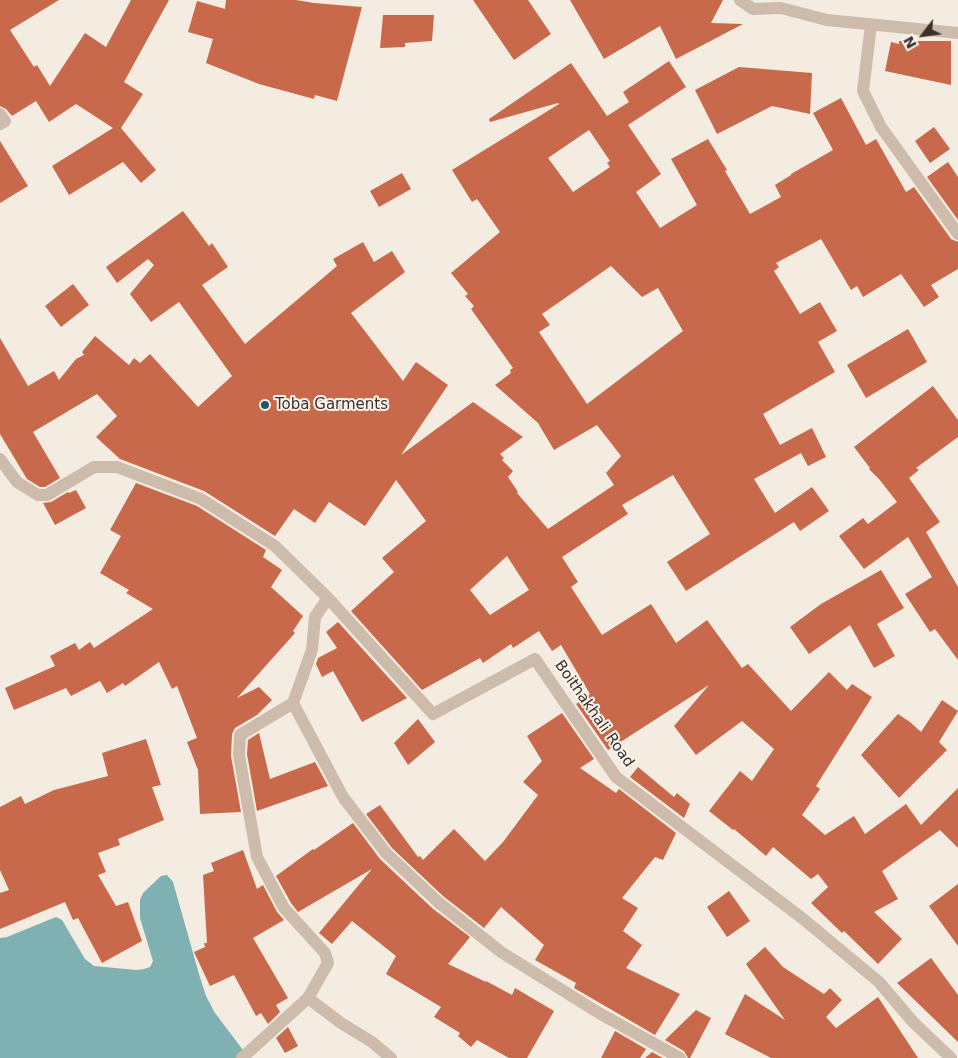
<!DOCTYPE html>
<html>
<head>
<meta charset="utf-8">
<style>
  body { margin:0 }
  #map { position:relative; width:958px; height:1058px; overflow:hidden; background:#f4ebe1; font-family:"DejaVu Sans",sans-serif }
  canvas { display:block }
  .north { position:absolute; left:898px; top:10px; width:50px; height:50px; -webkit-text-stroke:4px #fbf5ee; paint-order:stroke; rotate:240deg; font-size:14px; font-weight:700; line-height:20px; text-align:center; color:#3b302b }
  .north::after { content:''; display:block; margin:auto; width:18px; height:22px; background:#3b302b; clip-path:polygon(50% 0,100% 100%,50% 72%,0 100%) }
</style>
</head>
<body>
<div id="map">
<canvas width="958" height="1058"></canvas>
<div class="north">N</div>
</div>
<script>
const ctx = document.querySelector('canvas').getContext('2d');
ctx.lineJoin = 'round';
function fill(path, color) { ctx.fillStyle = color; ctx.fill(path, 'evenodd'); }
const toPath = rows => new Path2D(rows.map(r => 'M' + r).join(''));
function trace(path, color, width, dash) { ctx.strokeStyle = color; ctx.lineWidth = width; ctx.lineCap = dash ? 'butt' : 'round'; ctx.setLineDash(dash || []); ctx.stroke(path); }
function write(font, color, halo, rows, align = 'center') {
  ctx.font = font + ' "DejaVu Sans",sans-serif'; ctx.lineWidth = 4; ctx.setLineDash([]); ctx.textBaseline = 'middle'; ctx.strokeStyle = halo; ctx.fillStyle = color; for (const [text, x, y, turn = 0] of rows) {
    ctx.save(); ctx.translate(x, y); ctx.rotate((+turn || 0) * Math.PI / 180); ctx.textAlign = isNaN(turn) ? turn : align; if (halo) ctx.strokeText(text, 0, 0); ctx.fillText(text, 0, 0); ctx.restore();
  }
}
const water = toPath([
  [167,875,173,882,199,974,206,996,215,1013,249,1058,0,1058,0,938,7,937,56,917,62,920,85,959,94,966,136,970,144,969,150,967,153,961,140,918,140,900,143,893,161,876]
]);
const building = toPath([
  [0,0,59,0,10,30,34,67,37,65,50,86,85,33,106,47,131,0,169,0,124,82,143,94,121,128,156,170,141,183,123,162,69,195,52,166,113,128,76,104,49,122,36,101,12,116,6,109,0,106],
  [226,0,296,0,314,3,362,7,337,101,315,95,314,99,259,84,206,63,213,39,188,32,197,1,225,9],
  [473,0,528,0,551,34,514,60],
  [570,0,723,0,711,23,743,24,676,59,660,26,604,59],
  [383,15,434,15,432,41,405,43,405,47,380,48],
  [899,41,951,41,951,85,885,71,891,42,899,44],
  [669,61,686,87,628,125,661,174,636,192,660,228,697,205,671,159,708,139,727,170,725,171,750,214,781,197,775,185,791,175,791,174,833,150,813,113,841,98,866,145,876,139,906,192,914,187,951,239,958,242,958,269,931,285,939,297,924,307,901,274,863,297,857,286,851,290,821,239,776,263,779,267,774,271,800,314,820,302,837,331,818,342,835,372,763,414,780,445,812,428,826,457,808,466,801,453,754,479,775,513,812,487,829,511,800,531,794,522,686,591,667,562,710,534,673,475,622,505,628,514,562,557,578,582,571,587,602,635,651,604,676,643,707,620,742,668,748,664,791,711,829,672,847,690,852,684,872,697,816,786,820,789,802,815,825,835,854,816,865,834,906,804,921,825,958,788,958,848,940,830,882,871,898,899,874,912,902,939,878,964,844,931,842,933,811,903,828,887,818,874,811,879,773,847,766,856,734,829,733,830,709,811,740,771,752,781,774,749,742,721,696,755,674,726,709,685,608,750,576,704,590,694,561,645,552,651,539,631,513,648,511,644,483,663,480,658,422,690,351,611,394,572,382,558,426,521,396,480,365,526,329,502,315,523,294,509,275,536,204,491,120,459,96,437,117,416,97,394,33,432,60,478,45,487,40,487,27,479,0,434,0,338,28,386,54,371,59,380,76,359,84,355,82,352,95,336,129,365,134,358,140,363,150,354,198,407,232,376,179,302,151,322,130,294,154,265,148,259,117,283,106,267,183,211,209,246,212,243,228,267,202,285,245,344,337,266,333,259,363,242,374,262,392,251,405,272,351,313,403,381,416,362,448,385,401,455,473,402,523,437,500,454,504,458,502,460,513,471,508,477,518,492,517,493,548,529,614,485,606,473,621,456,597,425,554,450,538,423,495,385,511,373,510,370,513,368,471,309,474,306,465,296,468,294,451,273,500,232,477,199,472,202,452,170,559,104,558,103,490,122,489,119,571,63,607,116,629,102,623,92],
  [589,130,610,161,607,163,610,167,573,192,548,158],
  [611,266,642,297,658,288,683,331,587,404,539,332,550,325,542,314],
  [507,556,529,590,490,615,470,590],
  [739,67,812,73,810,114,772,106,717,134,695,90],
  [934,127,950,149,930,163,915,141],
  [0,141,28,186,0,203],
  [948,162,958,177,958,220,927,177],
  [402,173,411,189,379,207,370,191],
  [73,284,89,305,61,327,45,306],
  [908,329,927,362,866,398,847,365],
  [933,386,958,420,958,437,916,468,919,470,909,478,940,522,926,532,958,587,958,660,935,629,930,632,905,594,932,577,908,537,864,569,839,536,863,518,868,524,897,502,879,479,869,469,870,468,854,447],
  [136,483,197,506,266,550,263,557,282,570,271,587,303,616,293,631,295,633,237,698,259,687,272,700,257,715,235,728,232,734,231,756,241,812,200,814,198,770,187,742,197,738,177,686,172,689,159,662,125,686,123,683,107,693,100,681,71,696,66,688,14,710,5,688,55,666,50,656,75,643,79,650,90,642,94,648,153,609,126,593,129,590,100,573,121,536,110,530],
  [76,490,86,508,55,525,43,503,51,502,68,492,69,493],
  [881,570,904,608,877,624,895,656,874,668,850,625,809,654,790,627,821,604],
  [338,622,407,698,362,722,333,671,322,677,316,664,318,658,337,648,326,632],
  [942,700,958,711,939,742,947,750,899,798,861,755,898,714,910,722,921,732],
  [562,713,594,759,580,768,616,793,619,789,676,833,663,860,655,857,622,898,638,908,623,931,642,945,626,968,680,994,655,1035,574,988,576,983,535,960,544,945,501,907,484,928,443,896,392,848,366,814,380,805,418,857,420,856,423,860,454,829,485,861,503,842,538,795,523,782,542,761,527,736],
  [418,719,435,742,408,765,394,743],
  [259,733,270,779,315,762,328,786,257,811,247,754,248,740],
  [146,739,161,785,152,787,164,820,118,839,120,845,98,853,106,872,98,875,116,906,128,902,142,941,102,963,78,918,73,920,65,902,0,929,0,893,9,890,0,870,0,807,21,796,25,804,54,790,108,776,102,753],
  [638,767,674,797,677,793,690,804,684,818,630,777],
  [353,823,380,859,432,908,470,937,448,964,486,982,486,981,512,995,515,988,554,1011,527,1058,509,1058,477,1040,471,1047,458,1036,460,1033,434,1017,441,1007,386,974,396,956,352,921,332,944,319,933,372,869,298,912,291,903,276,876,313,849,314,850],
  [243,850,257,889,263,885,277,912,284,920,253,938,288,998,276,1005,280,1012,268,1024,261,1013,256,1016,234,975,210,986,194,952,205,947,204,943,207,943,203,875,214,871,211,863],
  [958,884,958,946,929,906],
  [729,891,750,921,727,937,707,907],
  [765,947,783,967,824,994,830,988,842,1000,826,1017,836,1028,878,997,918,1058,771,1058,725,1034,745,994,785,1020,746,964],
  [931,958,958,995,958,1042,897,983],
  [696,1010,711,1018,690,1058,688,1058,684,1051,665,1040],
  [288,1027,298,1046,285,1053,276,1038],
  [615,1031,646,1049,640,1058,601,1058],
  [652,1052,663,1058,645,1058]
]);
const service = toPath([
  [242,1058,308,998]
]);
const minor = toPath([
  [740,0,753,9,781,8,827,20,958,33],
  [871,25,863,91,881,127,958,234],
  [0,114,5,121,0,124],
  [0,459,17,482,38,495,47,495,94,467,117,467,201,499,275,546,328,598,433,714,535,659,616,777,802,918,879,982,913,1022,951,1058],
  [328,598,315,617,312,650,293,703,240,735,239,755,257,857,284,908,325,953,328,963,308,998,341,1023,372,1042,391,1058],
  [293,703,343,797,386,853,438,902,501,952,599,1013,680,1058]
]);
const markers = [
  [265,405,5,"#1f5a5e"]
];
const poiNames = [
  ["Toba Garments",275,405]
];
const streetNames = [
  ["Boithakhali Road",594,714,55]
];
fill(water, '#7fb0b2');
fill(building, '#c8694b');
trace(service, '#cdbbac', 12);
trace(minor, '#cdbbac', 12);
for (const [x, y, r, color] of markers) { const dot = new Path2D(); dot.arc(x, y, r, 0, 2 * Math.PI); ctx.fillStyle = color; ctx.fill(dot); trace(dot, '#fbf5ee', 2); }
write('15px', '#3b302b', '#fbf5ee', poiNames, 'left');
write('15px', '#3b302b', '#fbf5ee', streetNames);
</script>
</body>
</html>
